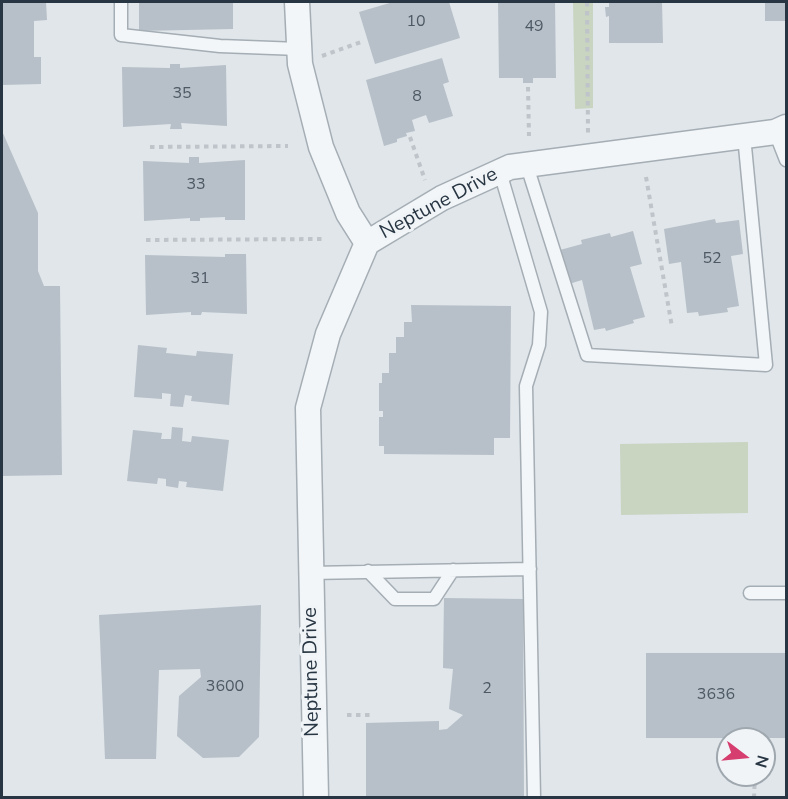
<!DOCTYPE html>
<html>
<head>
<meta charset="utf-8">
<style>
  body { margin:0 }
  #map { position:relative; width:788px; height:799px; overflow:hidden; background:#e0e6ea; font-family:"Nunito Sans",sans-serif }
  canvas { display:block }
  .frame { position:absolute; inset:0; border:3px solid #283643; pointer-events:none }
  .north { position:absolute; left:716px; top:727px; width:60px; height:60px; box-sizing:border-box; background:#f0f4f7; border:2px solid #a0a8af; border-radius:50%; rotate:106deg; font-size:16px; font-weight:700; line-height:24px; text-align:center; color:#283643 }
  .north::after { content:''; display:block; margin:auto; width:21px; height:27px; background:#d63e6f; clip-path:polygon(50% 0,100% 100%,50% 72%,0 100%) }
</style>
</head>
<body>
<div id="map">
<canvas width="788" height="799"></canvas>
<div class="frame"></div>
<div class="north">N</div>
</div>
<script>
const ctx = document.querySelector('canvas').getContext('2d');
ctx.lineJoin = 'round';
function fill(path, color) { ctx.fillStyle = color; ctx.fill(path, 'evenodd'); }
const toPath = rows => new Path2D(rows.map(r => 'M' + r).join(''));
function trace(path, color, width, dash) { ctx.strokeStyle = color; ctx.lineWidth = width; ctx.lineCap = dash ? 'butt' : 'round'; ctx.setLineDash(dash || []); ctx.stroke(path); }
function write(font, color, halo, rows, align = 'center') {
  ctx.font = font + ' "Nunito Sans",sans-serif'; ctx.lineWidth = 6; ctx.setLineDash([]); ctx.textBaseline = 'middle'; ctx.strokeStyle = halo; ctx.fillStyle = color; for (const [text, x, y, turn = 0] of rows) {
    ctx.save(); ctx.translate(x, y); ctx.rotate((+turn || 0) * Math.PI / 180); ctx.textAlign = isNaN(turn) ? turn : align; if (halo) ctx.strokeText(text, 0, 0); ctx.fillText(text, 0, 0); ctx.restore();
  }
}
const green = toPath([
  [573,2,593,2,593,108,575,109],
  [748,442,748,513,621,515,620,444]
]);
const building = toPath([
  [2,2,46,2,47,20,34,21,34,57,41,57,41,84,2,85],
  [139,2,233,2,233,29,139,31],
  [393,2,449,2,460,38,375,64,359,12],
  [498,2,555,2,556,78,533,78,533,83,523,83,523,78,499,78],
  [609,2,662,2,663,43,609,43,609,16,606,17,605,7,609,7],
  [765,2,786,2,786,21,765,21],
  [442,58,449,82,443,84,453,116,429,123,426,115,412,120,415,131,406,133,407,136,397,139,397,142,384,146,366,80],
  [170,64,180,64,180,68,226,65,227,126,181,123,182,129,170,129,171,124,123,127,122,67,170,68],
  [2,131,38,213,38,271,44,286,60,286,62,475,2,476],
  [189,157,199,157,199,163,245,160,245,220,225,220,225,217,200,218,200,221,190,221,190,218,144,221,143,161,189,163],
  [715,219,716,223,739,220,743,254,731,256,739,306,727,308,728,312,699,316,698,312,687,313,681,262,669,264,664,229],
  [633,231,642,264,630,267,645,317,633,320,634,323,606,331,605,328,594,330,582,280,569,284,560,250,582,244,581,240,610,233,611,237],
  [225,254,246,254,247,314,202,312,201,315,191,315,191,312,146,315,145,255,225,257],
  [411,305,511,306,510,438,494,438,494,455,384,454,384,446,379,446,379,417,383,417,383,411,379,411,379,383,382,383,382,373,389,373,389,353,396,353,396,337,404,337,404,322,412,322],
  [138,345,167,348,166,353,196,356,197,351,233,354,229,405,191,401,192,396,185,395,183,407,170,406,171,394,162,393,162,399,134,397],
  [172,427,183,428,182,441,191,442,192,436,229,440,223,491,186,487,187,482,179,481,178,488,166,486,166,479,158,478,157,484,127,481,133,430,162,433,161,439,171,439],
  [444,598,523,599,524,798,366,798,366,723,439,721,439,730,447,729,463,715,449,709,453,669,443,668],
  [261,605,259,737,239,757,203,758,177,736,179,696,201,677,200,669,159,670,156,759,105,759,99,615],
  [646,653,786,653,786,738,646,738]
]);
const path = toPath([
  [587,2,588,133],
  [322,56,361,42],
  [528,87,529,136],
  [410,137,425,180],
  [150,147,288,146],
  [646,177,672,327],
  [146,240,322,239],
  [347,715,371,715],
  [756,739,756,738],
  [754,798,755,775]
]);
const lane = toPath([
  [121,2,121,35,220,46,299,49],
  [775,132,786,160],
  [527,166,587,355,766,365,744,136],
  [500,172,541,312,539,345,526,386,534,798],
  [368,571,395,599,434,599,453,570],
  [310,573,530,569],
  [750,593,786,593]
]);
const street = toPath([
  [297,2,300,64,321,147,348,213,367,243],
  [316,798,308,408,328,334,367,243,442,198,510,167,775,132,786,127]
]);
const numberNames = [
  ["10",416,22],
  ["49",534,27],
  ["35",182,94],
  ["8",417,97],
  ["33",196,185],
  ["52",712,259],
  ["31",200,279],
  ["3600",225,687],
  ["2",487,689],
  ["3636",716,695]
];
const streetNames = [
  ["Neptune Drive",439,204,-28],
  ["Neptune Drive",312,672,-91]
];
fill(green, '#c9d4c1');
fill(building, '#b7c0c8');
trace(lane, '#a5aeb5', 15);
trace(street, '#a5aeb5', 27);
trace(path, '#bec4c9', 4, [4.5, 4.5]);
trace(lane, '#f3f6f8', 12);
trace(street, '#f3f6f8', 24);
write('16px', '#4c5864', null, numberNames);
write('20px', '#283643', '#f0f4f7', streetNames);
</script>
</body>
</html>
